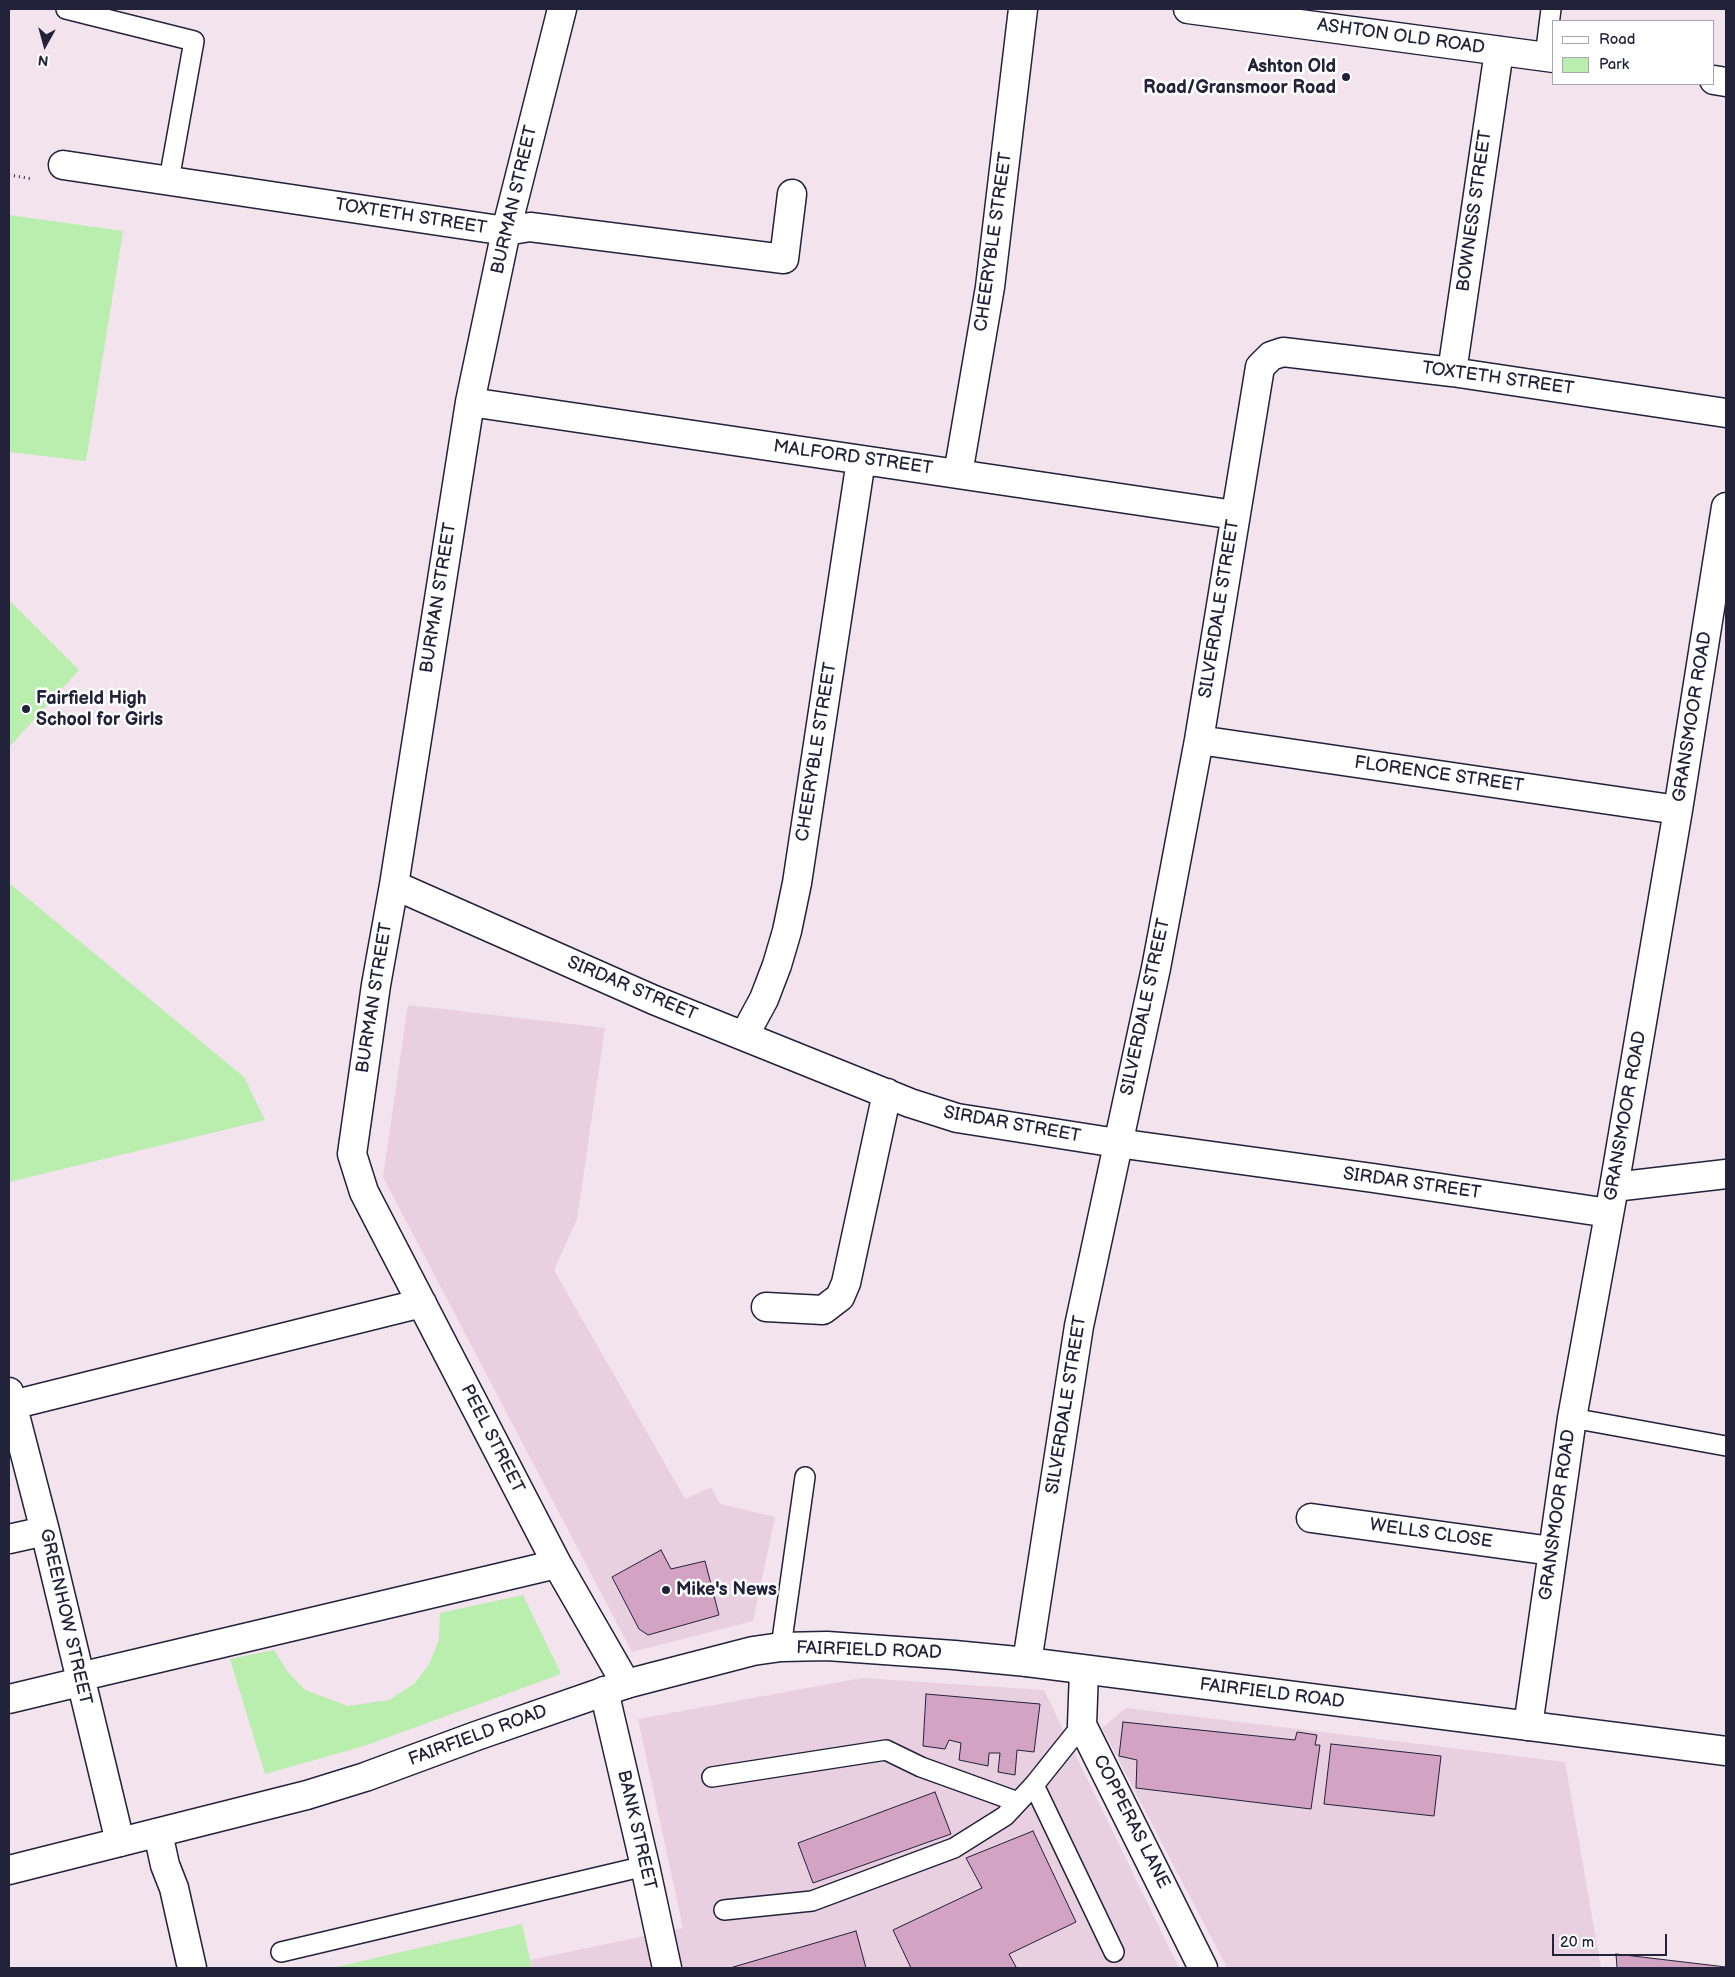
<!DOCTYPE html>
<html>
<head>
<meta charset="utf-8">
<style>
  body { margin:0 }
  #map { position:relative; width:1735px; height:1977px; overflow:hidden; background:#f2e3ed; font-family:"Balsamiq Sans",sans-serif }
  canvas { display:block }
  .frame { position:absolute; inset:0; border:10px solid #22223b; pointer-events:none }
  .legend { position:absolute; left:1552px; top:20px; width:162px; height:65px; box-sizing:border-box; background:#fff; border:1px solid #a7a7b1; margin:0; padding:6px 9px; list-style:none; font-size:15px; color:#22223b }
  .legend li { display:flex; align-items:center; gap:10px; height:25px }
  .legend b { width:25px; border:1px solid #a7a7b1 }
  .north { position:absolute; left:20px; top:20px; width:50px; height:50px; -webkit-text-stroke:4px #fff; paint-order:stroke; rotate:187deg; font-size:14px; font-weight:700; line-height:20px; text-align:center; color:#22223b }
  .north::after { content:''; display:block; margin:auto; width:18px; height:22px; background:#22223b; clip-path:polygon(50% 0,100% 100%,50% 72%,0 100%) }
  .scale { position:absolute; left:1552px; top:1934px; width:115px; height:22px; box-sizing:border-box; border:2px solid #22223b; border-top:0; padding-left:6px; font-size:15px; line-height:18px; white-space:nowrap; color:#22223b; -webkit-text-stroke:4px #fff; paint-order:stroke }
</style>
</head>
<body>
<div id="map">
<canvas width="1735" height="1977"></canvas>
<div class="frame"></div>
<ul class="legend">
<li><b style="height:6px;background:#fff"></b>Road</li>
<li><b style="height:14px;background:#b9eeaf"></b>Park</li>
</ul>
<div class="north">N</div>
<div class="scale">20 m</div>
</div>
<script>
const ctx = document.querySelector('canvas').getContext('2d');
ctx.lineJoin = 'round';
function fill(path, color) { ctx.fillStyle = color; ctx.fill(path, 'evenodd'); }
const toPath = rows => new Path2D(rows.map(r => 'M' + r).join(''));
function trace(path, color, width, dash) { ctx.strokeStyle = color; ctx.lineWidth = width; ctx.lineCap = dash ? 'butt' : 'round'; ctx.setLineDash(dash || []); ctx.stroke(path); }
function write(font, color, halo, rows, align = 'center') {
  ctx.font = font + ' "Balsamiq Sans",sans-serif'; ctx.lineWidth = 5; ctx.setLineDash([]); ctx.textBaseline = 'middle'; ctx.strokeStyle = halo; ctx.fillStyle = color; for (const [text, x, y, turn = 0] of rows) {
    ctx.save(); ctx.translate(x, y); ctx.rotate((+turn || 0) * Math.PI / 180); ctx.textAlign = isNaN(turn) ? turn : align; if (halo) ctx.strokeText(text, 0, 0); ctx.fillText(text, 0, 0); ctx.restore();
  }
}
const built = toPath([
  [408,1005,605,1028,577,1219,554,1270,685,1499,711,1487,720,1504,775,1517,753,1621,632,1652,383,1177],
  [862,1678,1044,1690,1179,1968,532,1968,530,1960,683,1928,638,1719],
  [1126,1708,1565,1762,1601,1968,1227,1968,1102,1728]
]);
const green = toPath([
  [9,215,123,231,86,461,9,452],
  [9,600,79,670,9,747],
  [9,883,244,1077,265,1120,9,1182],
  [523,1595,561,1674,364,1746,265,1774,230,1659,274,1650,287,1671,305,1690,348,1706,389,1700,415,1683,430,1663,439,1639,440,1613],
  [522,1924,532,1968,332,1968]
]);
const building = toPath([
  [661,1550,671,1569,705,1561,719,1615,648,1635,639,1629,612,1577,661,1550],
  [926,1694,1040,1704,1034,1752,1017,1750,1015,1775,998,1772,1000,1753,989,1753,988,1766,959,1760,961,1743,949,1740,945,1749,923,1746,926,1694],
  [1123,1722,1295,1740,1297,1732,1317,1735,1315,1745,1320,1745,1311,1809,1136,1788,1137,1760,1119,1756,1123,1722],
  [1331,1744,1441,1756,1434,1816,1324,1804,1331,1744],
  [935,1792,951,1834,813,1883,798,1843,935,1792],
  [1033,1831,1076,1922,1009,1954,1016,1967,1013,1968,911,1968,893,1930,982,1888,966,1858,1033,1831],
  [856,1931,866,1968,730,1968,856,1931],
  [1616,1954,1726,1967,1726,1968,1617,1968,1616,1954]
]);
const path = toPath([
  [9,175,33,179]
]);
const service = toPath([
  [66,9,194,41,169,180],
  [1545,57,1551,9],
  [1572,1418,1726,1446],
  [781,1647,805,1477],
  [712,1777,886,1750,921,1767,1018,1802],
  [1034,1785,1114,1952],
  [724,1910,812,1901,954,1848,1005,1816,1034,1785,1082,1725],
  [281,1952,645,1866]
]);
const minor = toPath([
  [562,9,506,231,470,402,394,885,376,985,352,1154,364,1192,557,1564,626,1684],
  [63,165,506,231,530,227,784,259,792,194],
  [1452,372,1499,51],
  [470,402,1235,515],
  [958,474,990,287,1023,9],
  [1199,740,1678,810],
  [394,885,654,1000,910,1103,957,1118,1117,1143,1373,1178,1609,1213],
  [744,1036,764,999,777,965,787,931,797,883,861,460],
  [1614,1187,1726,1174],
  [766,1307,823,1310,840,1297,846,1283,887,1093],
  [9,1392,45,1531,120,1842],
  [12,1405,422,1303],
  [1311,1518,1552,1551],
  [9,1539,45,1531],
  [1027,1662,1079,1326,1156,968,1199,740,1260,367,1271,356,1283,352,1452,372,1726,413],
  [1084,1671,1082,1725,1203,1968],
  [79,1677,557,1564],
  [604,1691,645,1866,667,1968],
  [9,1699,80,1682],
  [1528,1726,1572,1418,1614,1187,1678,810,1726,507],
  [158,1833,165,1865,174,1888,192,1968]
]);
const tertiary = toPath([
  [9,1870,307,1795,365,1777,476,1736,626,1684,753,1651,781,1647,827,1646,954,1655,1027,1662,1726,1751]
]);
const trunk = toPath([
  [1188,9,1554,58],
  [1714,80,1726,82]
]);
const markers = [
  [1346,77,5,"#22223b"],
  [26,709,5,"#22223b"],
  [666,1590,5,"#22223b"]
];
const streetNames = [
  ["ASHTON OLD ROAD",1401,37,8],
  ["BURMAN STREET",515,200,-77],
  ["BOWNESS STREET",1475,211,-82],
  ["TOXTETH STREET",411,217,9],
  ["CHEERYBLE STREET",994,242,-82],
  ["TOXTETH STREET",1498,379,8],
  ["MALFORD STREET",853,458,8],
  ["BURMAN STREET",439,598,-81],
  ["SILVERDALE STREET",1220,609,-81],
  ["GRANSMOOR ROAD",1693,717,-81],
  ["CHEERYBLE STREET",817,752,-81],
  ["FLORENCE STREET",1439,775,8],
  ["SIRDAR STREET",632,989,23],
  ["BURMAN STREET",375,998,-81],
  ["SILVERDALE STREET",1146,1007,-78],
  ["GRANSMOOR ROAD",1626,1116,-80],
  ["SIRDAR STREET",1012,1125,10],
  ["SIRDAR STREET",1412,1184,8],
  ["SILVERDALE STREET",1067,1405,-81],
  ["PEEL STREET",492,1439,63],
  ["GRANSMOOR ROAD",1558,1515,-82],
  ["WELLS CLOSE",1431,1534,8],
  ["GREENHOW STREET",65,1617,77],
  ["FAIRFIELD ROAD",869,1651,2],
  ["FAIRFIELD ROAD",1272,1694,7],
  ["FAIRFIELD ROAD",478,1736,-20],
  ["COPPERAS LANE",1131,1822,63],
  ["BANK STREET",636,1830,77]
];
const poiNames = [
  ["Ashton Old",1336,67,"right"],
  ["Road/Gransmoor Road",1336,88,"right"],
  ["Fairfield High",36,699],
  ["School for Girls",36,720],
  ["Mike's News",676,1590]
];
fill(built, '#e8d0e0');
fill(green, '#b9eeaf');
fill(building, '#d2a3c3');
trace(building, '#22223b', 1);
trace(service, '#22223b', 22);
trace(minor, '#22223b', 31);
trace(tertiary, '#22223b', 31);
trace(trunk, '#22223b', 31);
trace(path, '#22223b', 3, [1, 4]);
trace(service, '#fff', 19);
trace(minor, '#fff', 28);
trace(tertiary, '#fff', 28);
trace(trunk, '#fff', 28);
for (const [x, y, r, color] of markers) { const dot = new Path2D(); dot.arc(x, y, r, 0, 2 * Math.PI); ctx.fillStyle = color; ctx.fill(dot); trace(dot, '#fff', 2); }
write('18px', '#22223b', '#fff', streetNames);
write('bold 18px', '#22223b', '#fff', poiNames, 'left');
</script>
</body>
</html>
